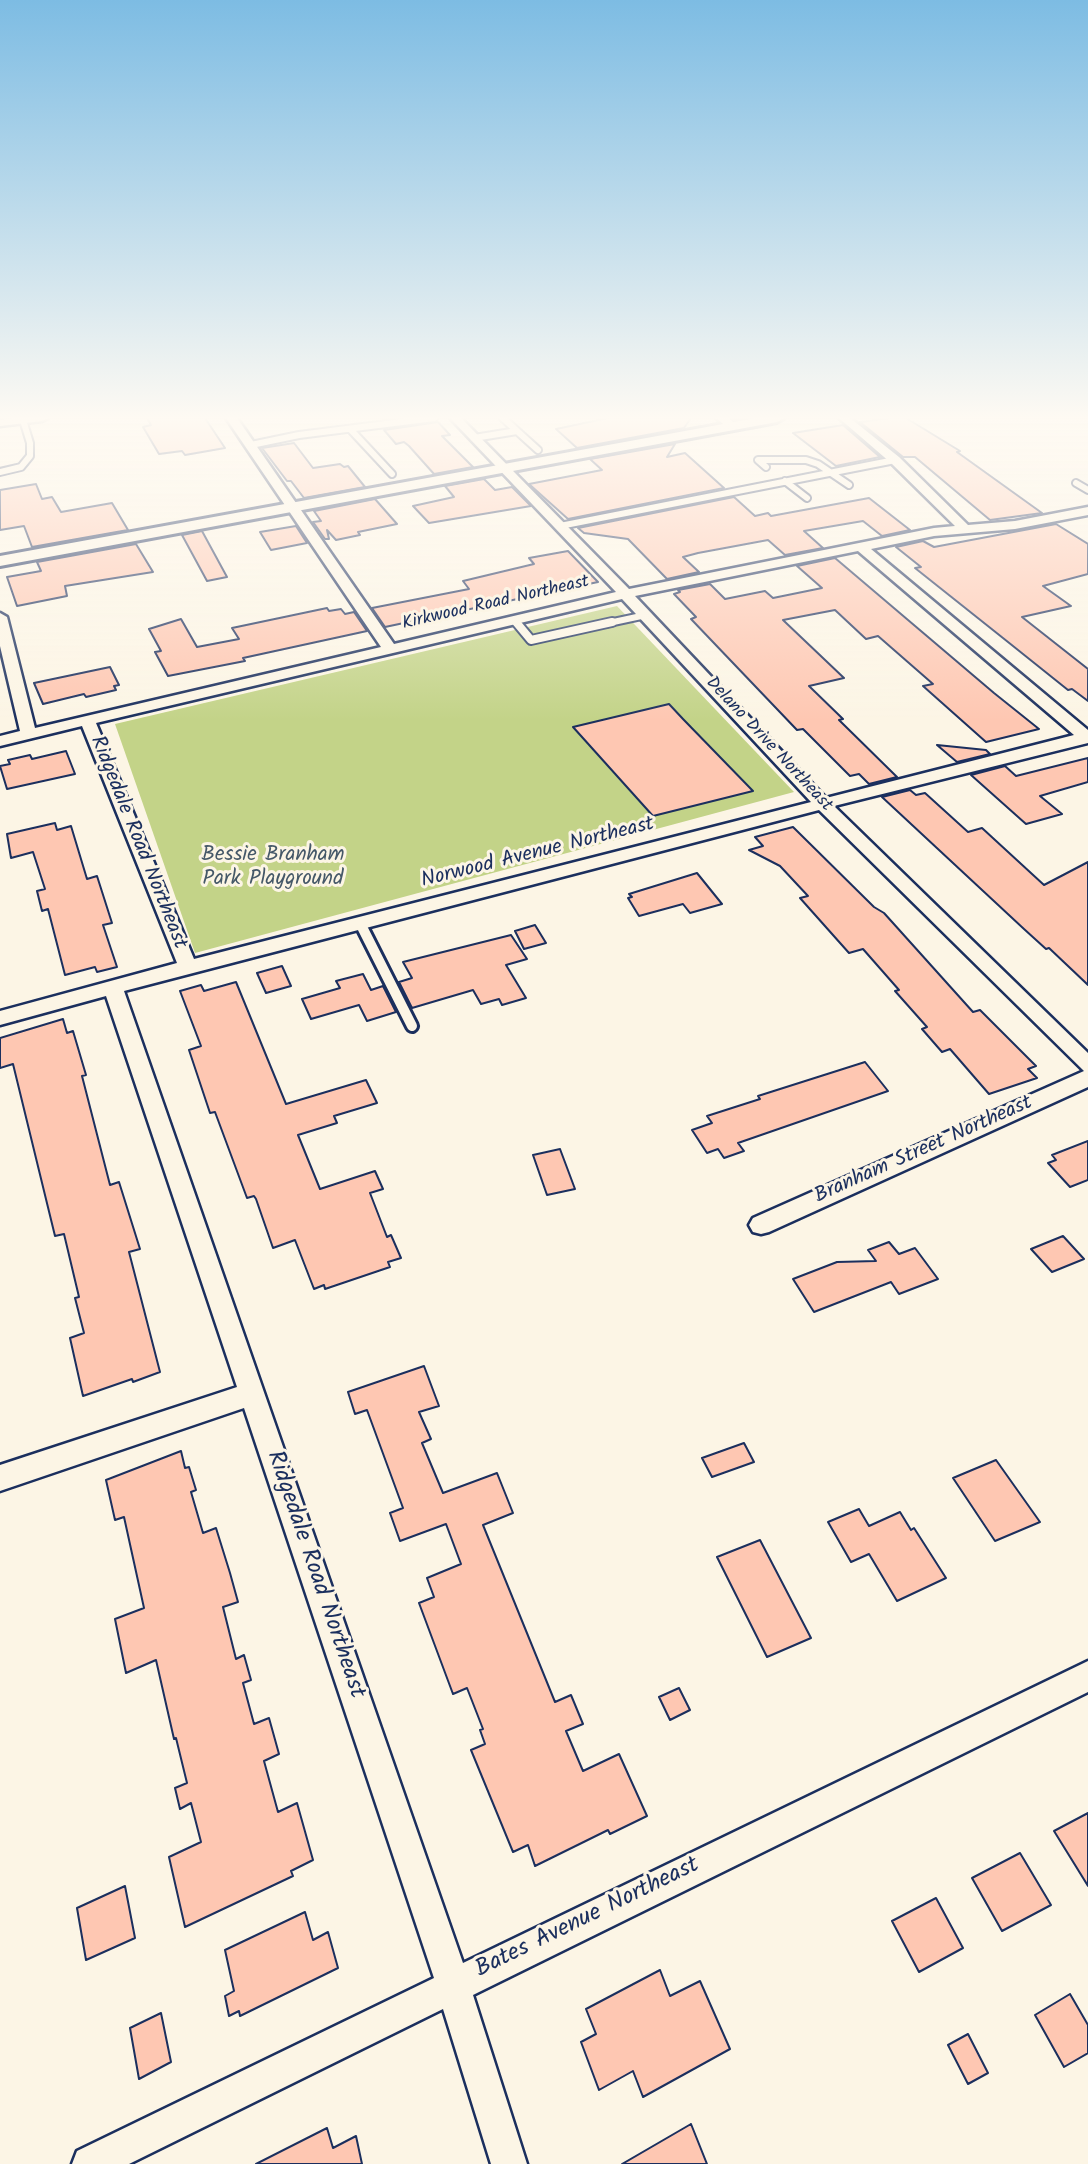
<!DOCTYPE html>
<html>
<head>
<meta charset="utf-8">
<style>
  body { margin:0 }
  canvas { display:block; background:#fcf5e5 }
</style>
</head>
<body>
<canvas width="1088" height="2164"></canvas>
<script>
const ctx = document.querySelector('canvas').getContext('2d');
ctx.lineJoin = 'round';
function fill(path, color) { ctx.fillStyle = color; ctx.fill(path, 'evenodd'); }
const toPath = rows => new Path2D(rows.map(r => 'M' + r).join(''));
function trace(path, color, width, dash) { ctx.strokeStyle = color; ctx.lineWidth = width; ctx.lineCap = dash ? 'butt' : 'round'; ctx.setLineDash(dash || []); ctx.stroke(path); }
function write(font, color, halo, rows, align = 'center') {
  ctx.font = font + ' Kalam,sans-serif'; ctx.lineWidth = 6; ctx.setLineDash([]); ctx.textBaseline = 'middle'; ctx.strokeStyle = halo; ctx.fillStyle = color; for (const [text, x, y, turn = 0] of rows) {
    ctx.save(); ctx.translate(x, y); ctx.rotate((+turn || 0) * Math.PI / 180); ctx.textAlign = isNaN(turn) ? turn : align; if (halo) ctx.strokeText(text, 0, 0); ctx.fillText(text, 0, 0); ctx.restore();
  }
}
const green = toPath([
  [617,606,794,792,195,953,115,724]
]);
const building = toPath([
  [147,418,205,418,225,448,185,455,182,451,159,454,143,427,151,425,147,418],
  [608,418,691,418,684,428,577,448,556,429,608,418],
  [891,418,906,418,960,451,957,452,1042,513,990,520,915,457,903,457,860,422,891,418],
  [438,422,450,435,442,436,473,467,434,474,409,446,404,442,396,444,384,430,438,422],
  [843,425,880,457,836,466,793,433,843,425],
  [294,443,313,468,340,464,344,467,348,466,365,487,304,498,291,481,287,481,262,448,294,443],
  [675,444,667,457,685,453,724,488,568,519,529,484,602,470,590,459,675,444],
  [484,479,495,490,512,487,531,506,429,523,413,506,454,497,445,486,484,479],
  [36,484,42,499,52,497,61,512,112,503,128,530,32,547,24,526,0,530,0,490,36,484],
  [734,497,755,516,768,513,771,516,869,498,910,530,882,536,863,521,804,531,823,548,785,555,768,540,698,553,683,557,699,572,667,579,628,539,584,533,578,528,734,497],
  [375,499,397,524,358,532,360,535,336,540,327,530,329,539,325,539,313,522,321,521,314,511,375,499],
  [1056,524,1088,544,1088,574,1043,586,1071,606,1022,617,1088,669,1088,701,1072,689,1068,690,1008,642,915,568,921,567,896,547,923,541,934,547,1056,524],
  [296,526,307,543,271,550,260,532,296,526],
  [202,531,227,577,207,581,182,535,202,531],
  [136,544,153,572,65,586,67,596,17,606,7,577,41,571,37,562,136,544],
  [568,551,598,582,385,627,372,608,469,589,463,581,534,564,529,558,568,551],
  [835,558,994,693,1039,729,986,742,923,686,933,684,878,636,866,639,835,610,783,620,844,678,809,686,843,719,839,720,897,777,869,784,859,774,850,776,803,729,797,730,691,619,696,617,674,594,680,592,678,590,710,584,725,599,765,591,773,598,822,588,797,566,835,558],
  [327,608,329,611,341,609,345,614,354,612,367,631,243,658,245,661,168,676,155,652,161,651,149,629,181,619,197,647,239,639,232,628,327,608],
  [110,667,119,685,114,686,116,690,86,697,84,694,43,704,34,683,110,667],
  [669,704,683,719,753,791,653,816,573,727,669,704],
  [937,745,986,750,990,754,957,762,937,745],
  [66,751,75,774,7,789,0,766,10,764,8,760,30,755,32,759,66,751],
  [1088,758,1088,782,1040,796,1062,814,1026,824,971,775,1005,766,1016,776,1088,758],
  [910,790,916,795,925,793,968,832,982,828,1044,885,1088,862,1088,985,1049,948,1046,949,1024,929,882,797,910,790],
  [55,823,57,830,71,826,87,879,97,876,112,923,103,925,117,967,97,972,95,967,65,975,48,909,42,911,37,891,45,889,33,852,11,858,7,834,55,823],
  [793,827,874,907,884,913,973,1012,980,1010,1036,1066,1028,1069,1037,1078,989,1094,950,1049,942,1052,922,1029,927,1027,895,991,899,990,863,949,849,953,800,898,808,896,780,866,749,850,763,846,755,837,793,827],
  [697,873,722,904,690,913,683,904,639,916,628,898,632,897,629,894,697,873],
  [535,925,546,943,524,949,515,931,535,925],
  [511,935,527,959,506,965,526,998,502,1005,499,999,481,1004,473,990,412,1008,399,982,412,978,403,962,511,935],
  [282,966,291,986,266,993,257,973,282,966],
  [363,974,371,990,383,986,396,1012,367,1021,359,1005,311,1019,302,999,340,988,336,981,363,974],
  [236,982,286,1104,366,1080,377,1103,334,1116,337,1123,298,1135,320,1189,375,1171,383,1189,370,1193,387,1237,391,1235,401,1258,388,1262,390,1267,325,1289,324,1285,314,1289,295,1240,273,1248,256,1199,254,1196,247,1198,215,1112,210,1113,189,1050,201,1046,180,991,201,985,204,991,236,982],
  [63,1019,67,1033,73,1031,86,1075,82,1076,110,1185,119,1182,140,1249,129,1252,160,1372,133,1382,132,1379,83,1396,70,1338,84,1333,75,1298,79,1297,64,1234,55,1236,13,1064,0,1068,0,1038,63,1019],
  [865,1062,888,1091,738,1143,744,1151,724,1158,718,1149,707,1153,692,1130,712,1123,707,1116,760,1099,758,1096,865,1062],
  [1088,1141,1088,1180,1070,1187,1048,1163,1056,1160,1052,1155,1088,1141],
  [560,1149,575,1189,547,1195,533,1155,560,1149],
  [1063,1236,1084,1259,1052,1272,1031,1249,1063,1236],
  [889,1242,899,1254,915,1248,938,1279,899,1294,891,1282,814,1312,793,1279,837,1262,876,1261,868,1250,889,1242],
  [424,1366,439,1406,419,1412,431,1439,422,1443,443,1493,497,1473,513,1513,483,1525,555,1702,571,1695,583,1724,566,1731,583,1771,619,1754,647,1816,610,1834,608,1830,535,1866,528,1845,513,1852,471,1750,485,1744,480,1730,483,1729,467,1688,453,1694,419,1603,434,1597,427,1578,461,1564,446,1524,400,1541,390,1513,403,1508,367,1410,355,1414,348,1392,424,1366],
  [744,1443,754,1462,712,1477,702,1458,744,1443],
  [181,1451,185,1468,189,1467,196,1490,191,1492,203,1533,216,1528,230,1573,238,1602,223,1607,236,1659,244,1655,251,1680,243,1683,254,1724,269,1718,279,1754,264,1761,278,1812,297,1803,313,1860,291,1871,293,1876,185,1927,169,1857,201,1842,191,1803,180,1809,175,1788,187,1783,176,1738,174,1739,156,1660,126,1673,115,1619,144,1608,124,1517,115,1520,106,1480,181,1451],
  [996,1460,1040,1522,995,1541,953,1478,996,1460],
  [859,1509,869,1526,900,1512,911,1530,914,1528,946,1578,897,1601,869,1554,851,1562,828,1522,859,1509],
  [760,1540,811,1638,767,1657,717,1557,760,1540],
  [679,1688,690,1710,670,1720,659,1697,679,1688],
  [1088,1813,1088,1886,1054,1831,1088,1813],
  [1020,1853,1051,1905,1002,1931,972,1878,1020,1853],
  [125,1886,135,1938,86,1960,77,1908,125,1886],
  [936,1898,963,1948,919,1972,892,1921,936,1898],
  [305,1912,313,1940,328,1932,338,1968,240,2016,239,2011,229,2016,225,1996,234,1991,225,1950,305,1912],
  [660,1970,670,1996,700,1981,730,2049,643,2097,633,2071,599,2090,581,2042,596,2034,586,2009,660,1970],
  [1070,1994,1088,2025,1088,2053,1064,2067,1035,2015,1070,1994],
  [161,2013,171,2062,139,2079,130,2028,161,2013],
  [968,2034,988,2073,968,2084,948,2045,968,2034],
  [691,2124,707,2164,622,2164,691,2124],
  [327,2128,333,2148,356,2136,362,2164,256,2164,327,2128]
]);
const serviceFar2 = toPath([
  [503,418,517,431],
  [351,430,392,474],
  [474,438,517,431,538,450],
  [251,445,299,435,434,418],
  [766,467,758,460,806,460,818,464,849,485],
  [0,472,21,467,30,456,30,443,23,420],
  [785,481,807,498],
  [1076,483,1088,490],
  [560,526,895,460],
  [514,620,518,624],
  [604,624,646,615]
]);
const serviceFar1 = toPath([
  [516,622,531,640,612,622]
]);
const service = toPath([
  [360,923,412,1026]
]);
const minor = toPath([
  [16,418,48,418,42,421,0,426,0,420,16,418],
  [226,418,237,418,394,644,616,592,450,418,461,418,629,589,934,528,955,526,891,463,839,418,850,418,899,457,968,525,1015,521,1088,507,1088,515,1015,529,934,536,871,549,1088,730,1088,743,834,806,1088,1053,1088,1087,769,1232,761,1234,753,1232,749,1225,753,1218,1084,1071,819,810,124,991,463,1963,1088,1661,1088,1692,473,1995,527,2164,491,2164,443,2009,129,2164,72,2164,77,2151,434,1978,244,1408,0,1491,0,1465,237,1387,106,996,0,1025,0,1011,177,963,82,726,0,746,0,736,20,731,0,646,0,613,7,617,35,728,381,647,226,418],
  [858,551,1074,735,826,798,635,596,858,551],
  [622,599,811,802,194,959,96,723,622,599],
  [716,418,728,418,738,426,728,428,716,418]
]);
const tertiary = toPath([
  [756,418,784,418,777,422,0,566,0,556,756,418]
]);
const farStreetnames = [
  ["Kirkwood Road Northeast",496,604,-13],
  ["Delano Drive Northeast",768,745,47]
];
const streetNames = [
  ["Ridgedale Road Northeast",137,843,68],
  ["Norwood Avenue Northeast",538,854,-14],
  ["Branham Street Northeast",924,1151,-24]
];
const parkNames = [
  ["Bessie Branham",273,856],
  ["Park Playground",273,880]
];
const nearStreetnames = [
  ["Ridgedale Road Northeast",314,1575,71],
  ["Bates Avenue Northeast",588,1919,-26]
];
fill(green, '#c3d388');
fill(building, '#fec7b2');
trace(building, '#1b2f5e', 2);
trace(serviceFar2, '#1b2f5e', 10);
trace(serviceFar1, '#1b2f5e', 12);
trace(service, '#1b2f5e', 16);
trace(minor, '#1b2f5e', 5);
trace(tertiary, '#1b2f5e', 6);
trace(serviceFar2, '#fcf5e5', 6);
trace(serviceFar1, '#fcf5e5', 8);
trace(service, '#fcf5e5', 10);
fill(minor, '#fcf5e5');
fill(tertiary, '#fcf5e5');
const sky = ctx.createLinearGradient(0, 0, 0, 721);
sky.addColorStop(0, '#7dbce3');
sky.addColorStop(0.58, '#fefaf3');
sky.addColorStop(1, '#fefaf300');
ctx.fillStyle = sky;
ctx.fillRect(0, 0, 1088, 721);
write('18px', '#1b2f5e', '#fcf5e5', farStreetnames);
write('21px', '#1b2f5e', '#fcf5e5', streetNames);
write('21px', '#455868', '#fcf5e5', parkNames);
write('24px', '#1b2f5e', '#fcf5e5', nearStreetnames);
</script>
</body>
</html>
